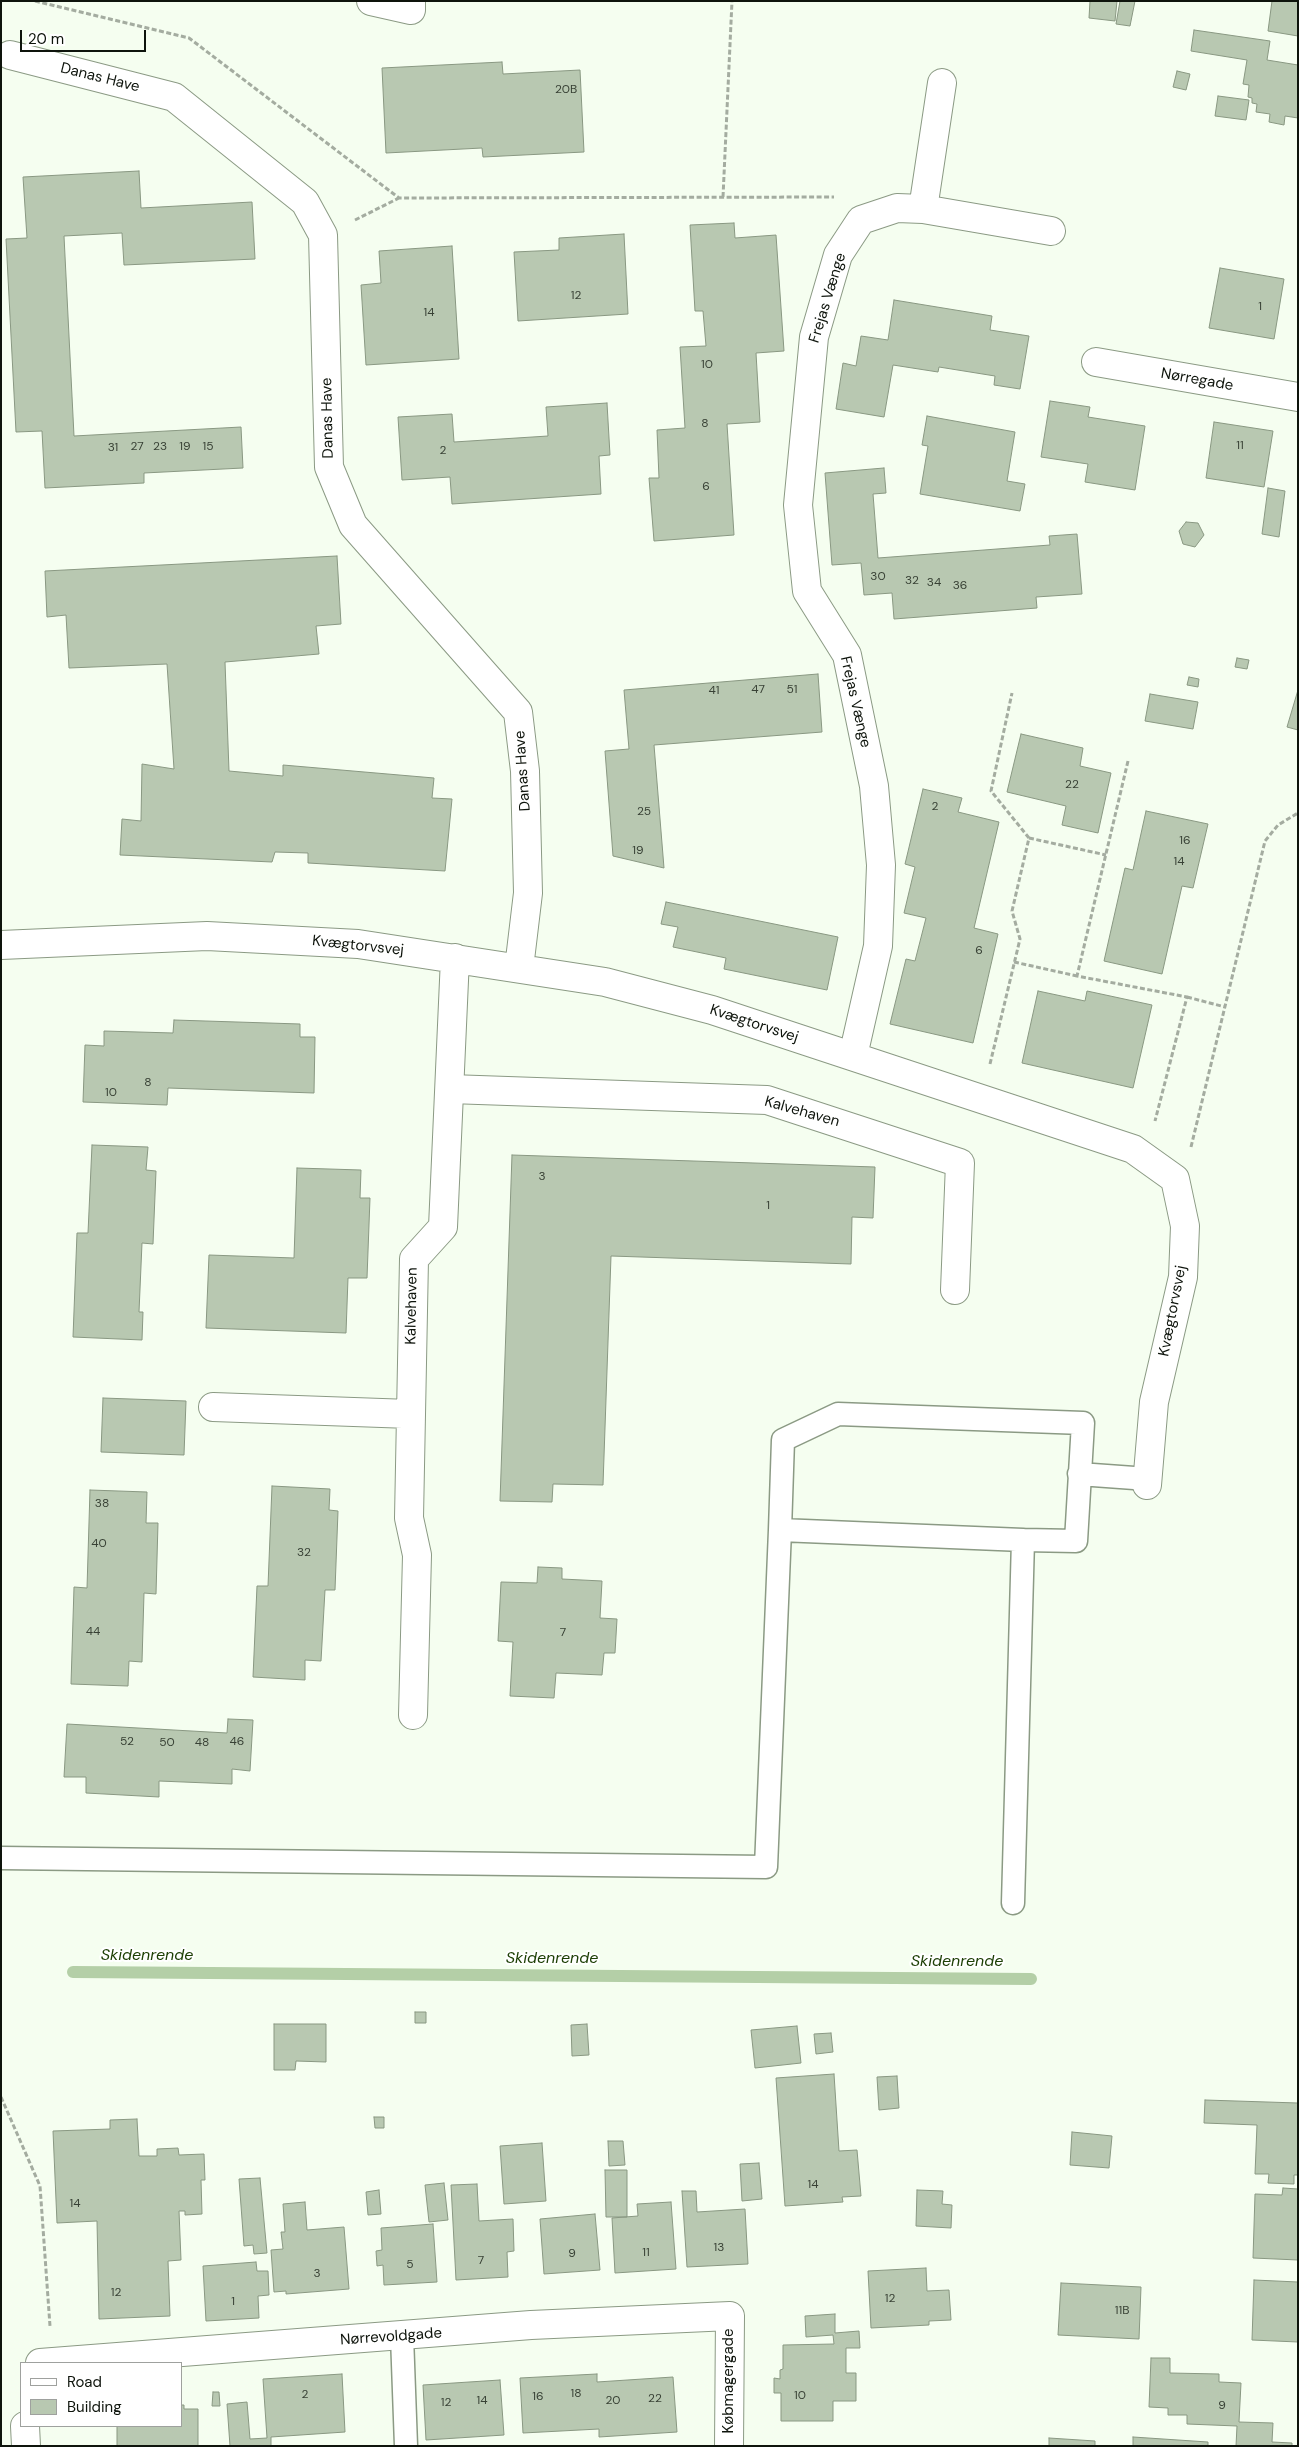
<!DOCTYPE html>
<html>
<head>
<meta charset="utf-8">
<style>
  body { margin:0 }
  #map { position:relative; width:1299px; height:2447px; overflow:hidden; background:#f5fef0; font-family:"DM Sans",sans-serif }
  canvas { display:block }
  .frame { position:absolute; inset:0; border:2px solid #0e140c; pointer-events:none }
  .legend { position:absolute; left:20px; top:2362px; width:162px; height:65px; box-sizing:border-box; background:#fff; border:1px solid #9fa19e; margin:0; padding:6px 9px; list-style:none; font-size:15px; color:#0e140c }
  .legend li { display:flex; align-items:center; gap:10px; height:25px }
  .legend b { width:25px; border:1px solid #9fa19e }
  .scale { position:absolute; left:20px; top:30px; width:126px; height:22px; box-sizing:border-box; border:2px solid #0e140c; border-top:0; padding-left:6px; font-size:15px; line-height:18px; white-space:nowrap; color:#0e140c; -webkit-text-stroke:4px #fff; paint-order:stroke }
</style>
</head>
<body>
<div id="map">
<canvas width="1299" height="2447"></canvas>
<div class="frame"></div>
<ul class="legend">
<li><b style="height:6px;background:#fff"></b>Road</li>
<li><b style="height:14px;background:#b8c8b1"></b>Building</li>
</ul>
<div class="scale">20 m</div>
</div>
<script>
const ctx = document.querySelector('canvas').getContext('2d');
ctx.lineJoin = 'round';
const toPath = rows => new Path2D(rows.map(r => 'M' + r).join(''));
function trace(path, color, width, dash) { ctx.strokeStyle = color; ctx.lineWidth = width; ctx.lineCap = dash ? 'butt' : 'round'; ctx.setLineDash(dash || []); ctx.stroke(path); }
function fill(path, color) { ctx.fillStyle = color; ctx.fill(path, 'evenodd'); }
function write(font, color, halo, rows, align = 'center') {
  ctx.font = font + ' "DM Sans",sans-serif'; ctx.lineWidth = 4; ctx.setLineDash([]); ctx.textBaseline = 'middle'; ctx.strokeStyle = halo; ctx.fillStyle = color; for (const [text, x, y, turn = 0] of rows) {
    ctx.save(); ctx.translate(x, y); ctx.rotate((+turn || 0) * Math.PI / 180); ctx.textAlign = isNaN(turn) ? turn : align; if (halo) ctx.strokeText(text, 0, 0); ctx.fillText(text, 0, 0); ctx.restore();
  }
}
const stream = toPath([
  [73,1972,1031,1979]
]);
const building = toPath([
  [1090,1,1117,1,1115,21,1089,18,1090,1],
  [1120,1,1135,1,1130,26,1116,24,1120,1],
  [1272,1,1298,1,1298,36,1268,31,1272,1],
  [1194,30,1270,41,1267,60,1298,65,1298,118,1285,116,1284,125,1269,122,1270,114,1256,112,1257,104,1252,103,1252,98,1248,97,1249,85,1243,84,1247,60,1191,51,1194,30],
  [502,62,503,74,580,70,584,152,483,157,482,148,386,153,382,68,502,62],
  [1177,71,1190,74,1186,90,1173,87,1177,71],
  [1218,96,1249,100,1246,120,1215,116,1218,96],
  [139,171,141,208,252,202,255,259,124,265,122,233,64,236,74,436,241,427,243,468,144,473,144,483,45,488,42,431,16,432,6,239,27,238,23,177,139,171],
  [734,223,735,238,776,235,784,351,756,353,760,422,727,424,734,535,654,541,649,478,659,478,657,430,685,428,680,347,706,346,703,311,695,311,690,225,734,223],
  [624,234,628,314,518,321,514,252,559,250,559,238,624,234],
  [452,246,459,359,366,365,361,285,381,283,379,251,452,246],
  [1220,268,1284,279,1274,339,1209,328,1220,268],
  [894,300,992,316,990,330,1029,336,1020,389,994,385,995,376,939,367,938,372,893,365,884,417,836,409,843,363,856,366,861,336,888,340,894,300],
  [1050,401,1090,407,1088,417,1145,426,1135,490,1085,482,1088,464,1041,457,1050,401],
  [607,403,610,455,599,456,601,494,452,504,450,477,402,480,398,417,452,414,454,442,548,436,546,407,607,403],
  [927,416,1015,432,1007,481,1025,484,1020,511,920,494,928,446,922,445,927,416],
  [1214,422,1273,431,1264,487,1206,478,1214,422],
  [884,468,886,493,873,494,878,558,1050,545,1049,536,1077,534,1082,594,1036,597,1037,608,894,619,892,593,864,595,861,563,832,565,825,473,884,468],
  [1268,488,1285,491,1279,537,1262,534,1268,488],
  [1186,522,1198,523,1204,535,1195,547,1183,544,1179,531,1186,522],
  [337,556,341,624,316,626,319,654,225,662,229,771,283,776,283,765,434,778,432,798,452,799,445,871,308,863,308,853,275,852,272,862,120,855,122,819,141,821,142,764,174,769,167,664,69,668,66,615,47,617,45,571,337,556],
  [1237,658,1249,660,1247,669,1235,667,1237,658],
  [818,674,822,732,654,745,664,868,613,856,605,751,629,749,624,690,818,674],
  [1189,677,1199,679,1198,687,1187,685,1189,677],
  [1298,690,1298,730,1287,727,1298,690],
  [1150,694,1198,702,1193,729,1145,721,1150,694],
  [1021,734,1083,748,1080,766,1111,773,1098,833,1062,825,1066,806,1007,792,1021,734],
  [923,789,962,798,958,812,999,822,974,928,998,934,973,1043,890,1024,906,959,915,961,926,918,904,913,915,867,905,864,923,789],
  [1146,811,1208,824,1193,888,1182,886,1162,974,1104,961,1125,868,1133,870,1146,811],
  [666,902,838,937,827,990,724,969,726,958,673,947,678,927,661,924,666,902],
  [1038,991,1085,1001,1087,991,1152,1005,1133,1088,1022,1063,1038,991],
  [174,1020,300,1024,300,1037,315,1037,314,1093,168,1088,167,1105,83,1102,85,1045,104,1046,104,1031,173,1033,174,1020],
  [92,1145,148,1147,146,1170,156,1171,153,1244,142,1243,139,1312,143,1312,142,1340,73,1337,77,1233,88,1233,92,1145],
  [512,1155,875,1167,873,1218,852,1217,851,1264,611,1256,603,1485,553,1484,552,1502,500,1501,512,1155],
  [297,1168,361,1170,360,1198,370,1198,367,1278,348,1278,346,1333,206,1328,209,1255,294,1258,297,1168],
  [103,1398,186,1401,184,1455,101,1452,103,1398],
  [272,1486,330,1489,329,1510,338,1511,335,1590,325,1590,321,1661,305,1660,305,1680,253,1677,257,1586,268,1586,272,1486],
  [90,1490,147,1492,146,1523,158,1523,156,1594,144,1593,142,1662,129,1661,128,1686,71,1684,74,1587,87,1588,90,1490],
  [538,1567,562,1568,562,1579,602,1581,600,1618,617,1619,615,1653,604,1653,602,1675,556,1673,554,1698,510,1696,513,1642,498,1641,501,1582,537,1583,538,1567],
  [228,1719,253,1720,250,1771,232,1769,232,1784,159,1781,159,1797,86,1793,86,1777,64,1777,67,1724,227,1733,228,1719],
  [415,2012,426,2012,426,2023,415,2023,415,2012],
  [274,2024,326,2024,326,2062,296,2061,295,2070,274,2070,274,2024],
  [587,2024,589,2055,572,2056,571,2025,587,2024],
  [797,2026,801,2063,755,2068,751,2030,797,2026],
  [831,2033,833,2052,816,2054,814,2034,831,2033],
  [834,2074,839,2151,857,2150,861,2196,842,2197,843,2202,785,2206,776,2078,834,2074],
  [897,2076,899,2108,879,2110,877,2077,897,2076],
  [1205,2100,1298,2103,1298,2175,1294,2175,1294,2184,1268,2183,1269,2174,1255,2174,1257,2125,1204,2123,1205,2100],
  [374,2117,384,2117,384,2128,375,2128,374,2117],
  [137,2119,139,2156,157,2156,157,2149,178,2148,179,2155,204,2154,205,2180,201,2180,202,2214,185,2215,185,2211,179,2211,181,2260,168,2261,170,2316,99,2319,97,2221,57,2223,53,2131,110,2129,110,2120,137,2119],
  [1072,2132,1112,2136,1109,2168,1070,2165,1072,2132],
  [608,2141,623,2141,625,2165,609,2166,608,2141],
  [542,2143,546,2201,504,2204,500,2146,542,2143],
  [759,2163,762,2199,742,2201,740,2164,759,2163],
  [605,2170,627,2170,627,2217,606,2217,605,2170],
  [260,2178,267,2253,254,2254,253,2245,244,2246,239,2179,260,2178],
  [444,2183,448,2220,429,2222,425,2185,444,2183],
  [477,2184,479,2221,513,2219,514,2251,507,2252,508,2277,456,2280,451,2185,477,2184],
  [1283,2188,1298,2189,1298,2260,1253,2258,1255,2194,1282,2195,1283,2188],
  [379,2190,381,2214,368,2215,366,2192,379,2190],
  [917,2190,943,2191,942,2204,952,2205,951,2228,916,2226,917,2190],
  [682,2191,696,2191,697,2212,745,2209,748,2264,687,2267,682,2191],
  [305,2202,307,2230,344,2227,349,2289,286,2294,286,2291,274,2292,271,2250,283,2249,281,2232,285,2232,283,2204,305,2202],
  [671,2202,676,2269,615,2273,612,2218,638,2216,637,2204,671,2202],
  [595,2214,600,2270,544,2274,540,2219,595,2214],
  [433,2224,437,2282,384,2285,383,2265,377,2266,376,2251,382,2250,381,2228,433,2224],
  [256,2262,257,2271,268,2271,269,2295,258,2296,259,2318,206,2321,203,2266,256,2262],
  [926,2268,927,2291,949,2290,951,2320,929,2321,929,2325,871,2328,868,2271,926,2268],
  [1254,2280,1298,2282,1298,2342,1252,2340,1254,2280],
  [1061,2283,1141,2287,1139,2339,1058,2335,1061,2283],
  [835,2314,835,2333,859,2331,860,2348,846,2348,846,2373,856,2373,856,2401,833,2401,833,2421,781,2421,781,2393,774,2393,774,2378,780,2379,780,2370,783,2369,783,2345,834,2344,833,2335,806,2337,805,2316,835,2314],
  [1151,2358,1170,2358,1170,2373,1219,2374,1219,2382,1241,2383,1239,2422,1273,2423,1272,2442,1292,2443,1292,2446,1236,2446,1237,2426,1187,2424,1187,2415,1168,2415,1168,2408,1149,2407,1151,2358],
  [342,2374,345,2432,271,2437,271,2446,230,2446,227,2404,247,2402,250,2439,267,2438,263,2379,342,2374],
  [597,2374,597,2382,673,2377,677,2432,599,2437,599,2429,523,2433,520,2378,597,2374],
  [500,2380,504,2435,426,2440,423,2385,500,2380],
  [213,2392,219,2392,220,2406,212,2406,213,2392],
  [181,2405,184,2405,184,2409,198,2409,198,2446,117,2446,117,2426,181,2426,181,2405],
  [1133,2437,1208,2442,1208,2446,1133,2446,1133,2437],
  [1049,2438,1095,2441,1095,2446,1049,2446,1049,2438]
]);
const path = toPath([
  [35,1,189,38,399,198,834,197],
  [723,197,732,1],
  [355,220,399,198],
  [1128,761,1077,976,1187,997,1155,1121],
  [1029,838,1106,855],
  [1014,962,1077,976],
  [1187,997,1225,1007],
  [990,1064,1020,939,1012,911,1029,838,991,791,1012,693],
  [1191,1147,1265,841,1278,825,1298,813],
  [1,2097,40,2186,50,2326]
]);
const lane = toPath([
  [1079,1474,1148,1479],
  [780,1530,783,1440,838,1414,1083,1423,1076,1541,1023,1540],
  [1,1858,766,1867,780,1530,1023,1540,1013,1903],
  [402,2336,406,2446]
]);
const street = toPath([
  [371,1,411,10,411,1],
  [10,55,174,97,305,202,323,235,329,467,353,525,518,712,525,771,528,893,519,968],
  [923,209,942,83],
  [1096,362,1298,397],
  [1,945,207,936,358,944,605,982,712,1010,1133,1149,1175,1179,1185,1226,1183,1277,1154,1402,1147,1485],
  [853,1056,878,946,881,865,874,786,847,655,807,591,798,505,814,337,838,255,861,220,897,208,923,209,1051,231],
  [450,1089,767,1100,960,1163,955,1290],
  [213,1407,410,1414],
  [413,1715,417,1555,409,1518,414,1259,443,1227,455,958],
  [40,2363,531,2325,730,2316,729,2446],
  [25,2426,26,2446]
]);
const numberNames = [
  ["20B",566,90],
  ["12",576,296],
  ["1",1260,307],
  ["14",429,313],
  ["10",707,365],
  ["8",705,424],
  ["11",1240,446],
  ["27",137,447],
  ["23",160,447],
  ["19",185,447],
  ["15",208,447],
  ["31",113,448],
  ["2",443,451],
  ["6",706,487],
  ["30",878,577],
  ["32",912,581],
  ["34",934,583],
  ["36",960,586],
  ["47",758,690],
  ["51",792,690],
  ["41",714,691],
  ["22",1072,785],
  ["2",935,807],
  ["25",644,812],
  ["16",1185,841],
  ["19",638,851],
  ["14",1179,862],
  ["6",979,951],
  ["8",148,1083],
  ["10",111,1093],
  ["3",542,1177],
  ["1",768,1206],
  ["38",102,1504],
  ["40",99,1544],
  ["32",304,1553],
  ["44",93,1632],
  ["7",563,1633],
  ["52",127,1742],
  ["46",237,1742],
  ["50",167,1743],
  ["48",202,1743],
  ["14",813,2185],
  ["14",75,2204],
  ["13",719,2248],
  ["11",646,2253],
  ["9",572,2254],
  ["7",481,2261],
  ["5",410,2265],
  ["3",317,2274],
  ["12",116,2293],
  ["12",890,2299],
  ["1",233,2302],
  ["11B",1122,2311],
  ["18",576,2394],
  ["2",305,2395],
  ["10",800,2396],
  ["16",538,2397],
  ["22",655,2399],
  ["14",482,2401],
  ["20",613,2401],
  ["12",446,2403],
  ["9",1222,2406]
];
const streetNames = [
  ["Danas Have",100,78,14],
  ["Frejas Vænge",828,298,-73],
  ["Nørregade",1197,380,10],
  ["Danas Have",328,418,-91],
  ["Frejas Vænge",855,702,77],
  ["Danas Have",523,771,-94],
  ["Kvægtorvsvej",358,946,6],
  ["Kvægtorvsvej",754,1024,18],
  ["Kalvehaven",802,1112,16],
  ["Kalvehaven",412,1306,-89],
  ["Kvægtorvsvej",1173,1311,-79],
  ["Nørrevoldgade",391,2337,-4],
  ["Købmagergade",729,2381,-90]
];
const waterNames = [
  ["Skidenrende",147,1956],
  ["Skidenrende",552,1959],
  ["Skidenrende",957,1962]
];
trace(stream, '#b4cfa7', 12);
fill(building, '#b8c8b1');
trace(building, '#899882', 1);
trace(lane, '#8b9a84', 25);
trace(street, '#8b9a84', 30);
trace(path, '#a4aca0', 3, [5, 2.5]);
trace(lane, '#fff', 22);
trace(street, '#fff', 28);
write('12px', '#384135', null, numberNames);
write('15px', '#0e140c', '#fff', streetNames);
write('italic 16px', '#1e4006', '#fff', waterNames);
</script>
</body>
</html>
